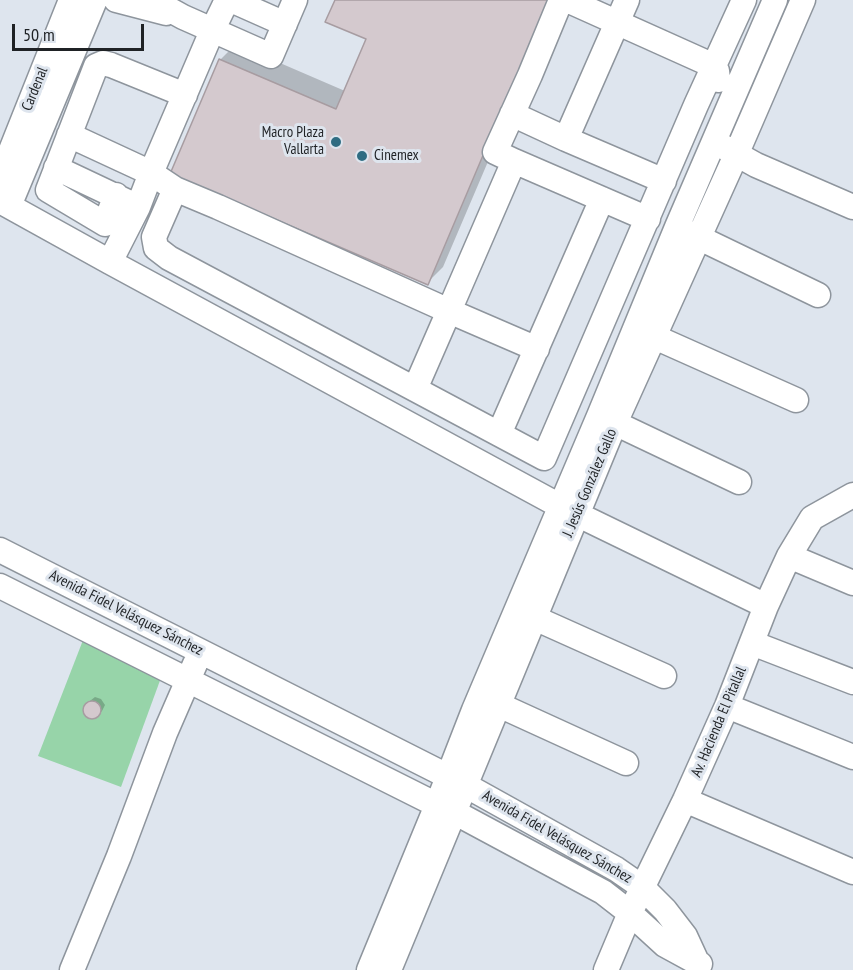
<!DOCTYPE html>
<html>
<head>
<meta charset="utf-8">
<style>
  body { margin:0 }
  #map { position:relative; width:853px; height:970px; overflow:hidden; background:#dee5ee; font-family:"PT Sans Narrow",sans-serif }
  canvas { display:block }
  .scale { position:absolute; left:12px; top:24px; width:132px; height:27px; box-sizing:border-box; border:3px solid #1f2225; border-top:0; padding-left:8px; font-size:18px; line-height:21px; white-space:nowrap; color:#1f2225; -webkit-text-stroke:4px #dee5ee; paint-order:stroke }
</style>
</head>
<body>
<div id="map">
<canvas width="853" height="970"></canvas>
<div class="scale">50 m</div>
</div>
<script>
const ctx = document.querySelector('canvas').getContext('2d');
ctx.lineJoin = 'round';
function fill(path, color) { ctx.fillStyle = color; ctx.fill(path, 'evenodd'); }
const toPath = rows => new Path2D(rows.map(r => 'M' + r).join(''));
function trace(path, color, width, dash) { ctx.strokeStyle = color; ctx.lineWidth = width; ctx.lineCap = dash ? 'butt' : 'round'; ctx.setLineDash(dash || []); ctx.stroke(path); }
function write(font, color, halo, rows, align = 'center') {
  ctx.font = font + ' "PT Sans Narrow",sans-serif'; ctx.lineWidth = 6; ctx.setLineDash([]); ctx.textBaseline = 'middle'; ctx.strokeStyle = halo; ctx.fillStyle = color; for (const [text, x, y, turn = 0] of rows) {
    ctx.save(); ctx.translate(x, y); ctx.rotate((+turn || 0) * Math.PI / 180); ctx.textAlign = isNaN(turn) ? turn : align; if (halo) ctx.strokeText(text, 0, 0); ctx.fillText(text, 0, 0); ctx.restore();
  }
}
const green = toPath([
  [85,635,162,675,121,787,38,756]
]);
const shadow = toPath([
  [336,0,557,0,443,267,427,283,220,60,236,44,345,91,368,38],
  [95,697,101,699,105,705,102,711,98,715,92,718,86,716,84,711,86,704]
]);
const building = toPath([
  [335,0,549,0,428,285,170,174,219,59,336,109,366,39,325,22,335,0],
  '83 710a9 9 0 1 1 18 0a9 9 0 1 1-18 0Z'
]);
const minor = toPath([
  [116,0,166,13],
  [152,0,183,17,271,56,295,0],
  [231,0,285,24],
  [567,0,714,66,717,71,718,80],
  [512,114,566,139,664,181],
  [69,135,151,173,175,189,218,207,449,311,514,161,495,152,530,75,561,0],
  [566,139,627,0],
  [722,146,756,165,853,207],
  [514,161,648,219],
  [56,168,130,203],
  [0,178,71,0],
  [175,189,154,237,156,248,169,258,544,458,696,105,744,0],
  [116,195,105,224,48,190,96,66,103,63,111,65,185,95],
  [0,201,110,262,560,506,766,606],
  [9,206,95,0],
  [685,231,818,295],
  [110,262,138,207,151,173,212,31,227,0],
  [639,330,796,400],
  [415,389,449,311,537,349],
  [600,416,739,482],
  [499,434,602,199],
  [0,550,465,785,616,869,642,887,665,910,685,936,697,962],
  [789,556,853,583],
  [0,586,437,805,454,812,603,892,630,913,665,945,700,964],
  [519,611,664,676],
  [752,643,853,682],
  [499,705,626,763],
  [727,706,853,757],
  [685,800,853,872],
  [72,970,119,856,165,733,195,664],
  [369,970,437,805,474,710,599,416,677,227,775,0],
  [389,970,615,423,736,155,803,0],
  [606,970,630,913,685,800,727,706,766,606,789,556,812,518,853,495]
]);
const markers = [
  [336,142,6,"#2f6c82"],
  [362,156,6,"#2f6c82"]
];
const streetNames = [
  ["Cardenal",35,89,-68],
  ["J. Jesús González Gallo",590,483,-67],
  ["Avenida Fidel Velásquez Sánchez",126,613,27],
  ["Av. Hacienda El Pitallal",719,722,-67],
  ["Avenida Fidel Velásquez Sánchez",557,837,30]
];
const poiNames = [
  ["Macro Plaza",324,133],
  ["Vallarta",324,150],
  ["Cinemex",374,156,"left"]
];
fill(green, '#97d4a9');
fill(shadow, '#0003');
fill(building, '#d4c9ce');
trace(building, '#a79ca1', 1.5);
trace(minor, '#8e959d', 27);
trace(minor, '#fff', 24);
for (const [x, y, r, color] of markers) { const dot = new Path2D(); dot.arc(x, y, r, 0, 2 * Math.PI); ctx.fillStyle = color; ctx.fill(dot); trace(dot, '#dee5ee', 2); }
write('15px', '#1f2225', '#dee5ee', streetNames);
write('15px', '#1f2225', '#dee5ee', poiNames, 'right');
</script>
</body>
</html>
